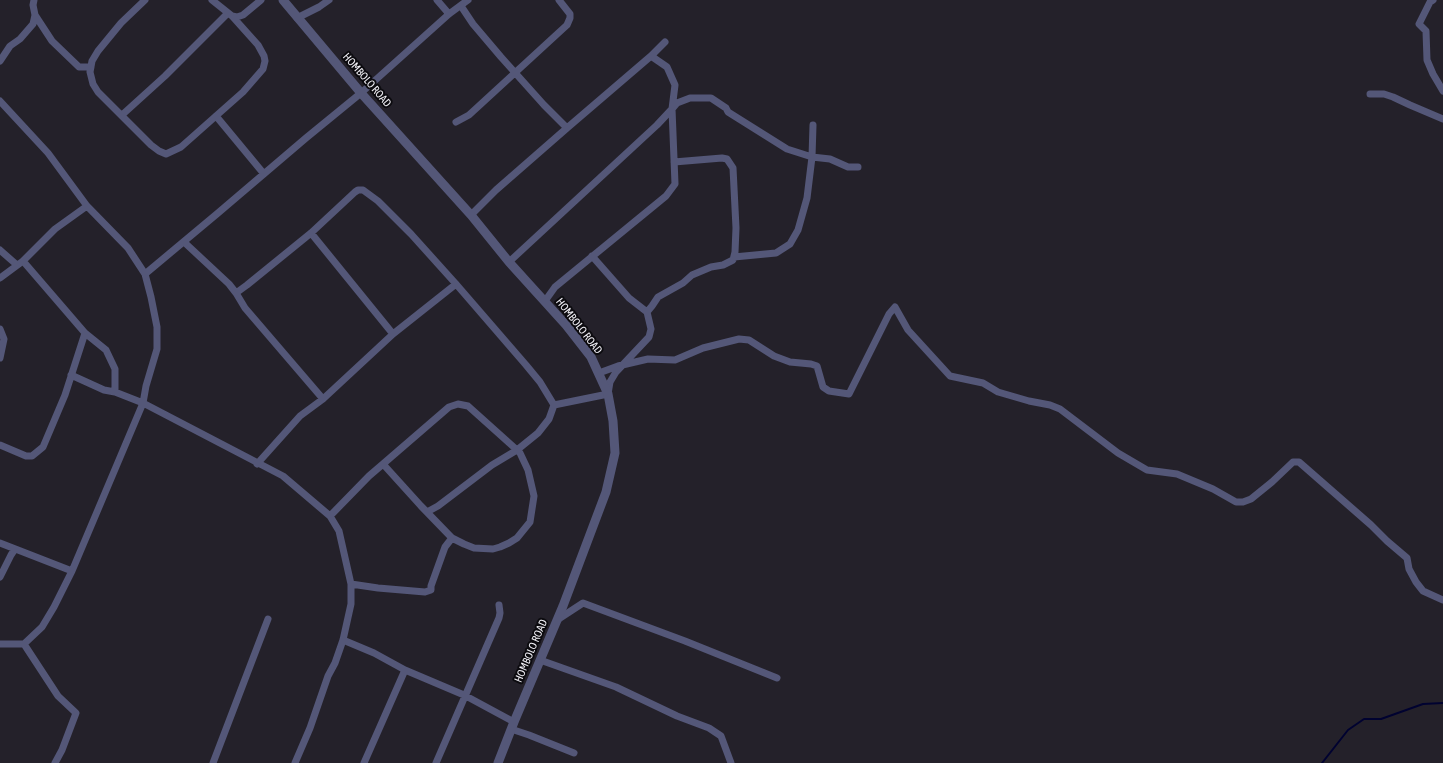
<!DOCTYPE html>
<html>
<head>
<meta charset="utf-8">
<style>
  body { margin:0 }
  canvas { display:block; background:#24212a }
</style>
</head>
<body>
<canvas width="1443" height="763"></canvas>
<script>
const ctx = document.querySelector('canvas').getContext('2d');
ctx.lineJoin = 'round';
const toPath = rows => new Path2D(rows.map(r => 'M' + r).join(''));
function trace(path, color, width, dash) { ctx.strokeStyle = color; ctx.lineWidth = width; ctx.lineCap = dash ? 'butt' : 'round'; ctx.setLineDash(dash || []); ctx.stroke(path); }
function write(font, color, halo, rows, align = 'center') {
  ctx.font = font + ' "Asap Condensed",sans-serif'; ctx.lineWidth = 4; ctx.setLineDash([]); ctx.textBaseline = 'middle'; ctx.strokeStyle = halo; ctx.fillStyle = color; for (const [text, x, y, turn = 0] of rows) {
    ctx.save(); ctx.translate(x, y); ctx.rotate((+turn || 0) * Math.PI / 180); ctx.textAlign = isNaN(turn) ? turn : align; if (halo) ctx.strokeText(text, 0, 0); ctx.fillText(text, 0, 0); ctx.restore();
  }
}
const stream = toPath([
  [1322,763,1348,730,1364,719,1381,719,1423,704,1443,703]
]);
const minor = toPath([
  [145,0,121,23,98,51,92,61,90,72,93,84,98,92,151,145,159,151,166,154,181,147,243,92,263,69,265,61,264,56,258,45,232,16],
  [212,0,232,16,237,17,243,15,261,0],
  [437,0,449,14],
  [1433,0,1430,2,1419,24,1426,31,1427,60,1433,74,1443,91],
  [461,6,473,24,501,57,544,105,567,128,496,190,471,215],
  [35,15,52,41,79,67,91,67],
  [297,18,319,7,329,0],
  [651,56,665,42],
  [0,61,10,46,20,39,33,24,35,15,33,5,34,0],
  [1370,94,1384,94,1393,97,1410,105,1443,119],
  [0,101,48,153,87,206,128,248,145,274,151,297,157,327,157,349,146,386,143,403,72,571,54,607,42,627,24,644,0,644],
  [122,115,165,76,228,13],
  [216,116,264,174],
  [456,122,469,115,567,25,570,18,570,14,559,0],
  [311,233,393,334],
  [184,242,229,284,236,293,245,308,323,399],
  [0,250,17,265],
  [734,257,776,253,790,244,798,230,807,198,812,157,813,125],
  [23,261,85,333,106,350,115,369,115,392],
  [509,262,657,125,672,109,675,85,667,67,651,56,567,128],
  [145,274,218,213,306,138,361,93,449,14,468,0],
  [0,278,23,261,55,229,87,206],
  [236,293,247,285,311,233,355,192,358,190,363,190,378,201,411,234,456,284,526,365,540,382,554,405,549,419,538,433,517,450,492,465,438,506,427,512],
  [545,301,555,287,666,196,675,184,672,109,677,103,690,98,711,98,726,108,728,112,787,149,812,157,830,159,848,167,858,167],
  [647,312,652,306,658,297,683,283,692,275,711,267,723,265,733,260,735,252,736,228,733,168,727,159,722,158,674,162],
  [0,329,4,339,0,358],
  [599,373,618,366,648,359,675,360,703,348,739,339,749,340,774,356,790,362,811,364,817,366,823,387,829,391,849,394,889,314,895,307,908,330,950,376,983,383,998,392,1029,401,1050,405,1060,409,1118,453,1147,470,1177,474,1213,489,1236,502,1243,502,1251,499,1272,482,1293,462,1299,462,1371,525,1387,541,1407,558,1409,569,1416,582,1423,591,1443,600],
  [71,375,104,390,115,392,143,403,283,476,330,516,339,531,351,584,351,604,343,640,335,663,328,676,310,728,295,763],
  [554,405,608,394,610,382,616,372,649,337,651,329,647,312,629,298,592,256],
  [0,445,26,456,32,456,43,447,65,395,85,333],
  [257,464,300,416,323,399,393,334,456,284],
  [330,516,369,476,383,464,449,407,458,404,468,406,517,450,520,453,528,470,534,496,530,522,517,538,509,543,500,547,493,549,474,548,464,544,452,538,421,506,383,464],
  [0,543,72,571],
  [0,577,11,555,15,549],
  [351,584,378,588,425,592,431,590,431,586,445,547,452,538],
  [557,620,583,603,685,641,777,678],
  [343,640,374,653,405,670,464,695,514,722],
  [24,644,58,696,76,713,62,750,55,763],
  [540,660,616,687,677,716,709,728,721,736,731,763],
  [511,729,529,735,574,753],
  [213,763,268,619],
  [364,763,405,670],
  [436,763,499,618,500,613,499,605]
]);
const tertiary = toPath([
  [283,0,361,93,471,215,509,262,566,325,591,357,608,394,613,421,615,453,606,492,563,606,514,722,498,763]
]);
const streetNames = [
  ["HOMBOLO ROAD",367,80,49],
  ["HOMBOLO ROAD",579,326,52],
  ["HOMBOLO ROAD",531,651,-67]
];
trace(stream, '#000230', 2);
trace(minor, '#545778', 7);
trace(tertiary, '#545778', 9);
write('11px', '#f2f1f7', '#0c0b0f', streetNames);
</script>
</body>
</html>
